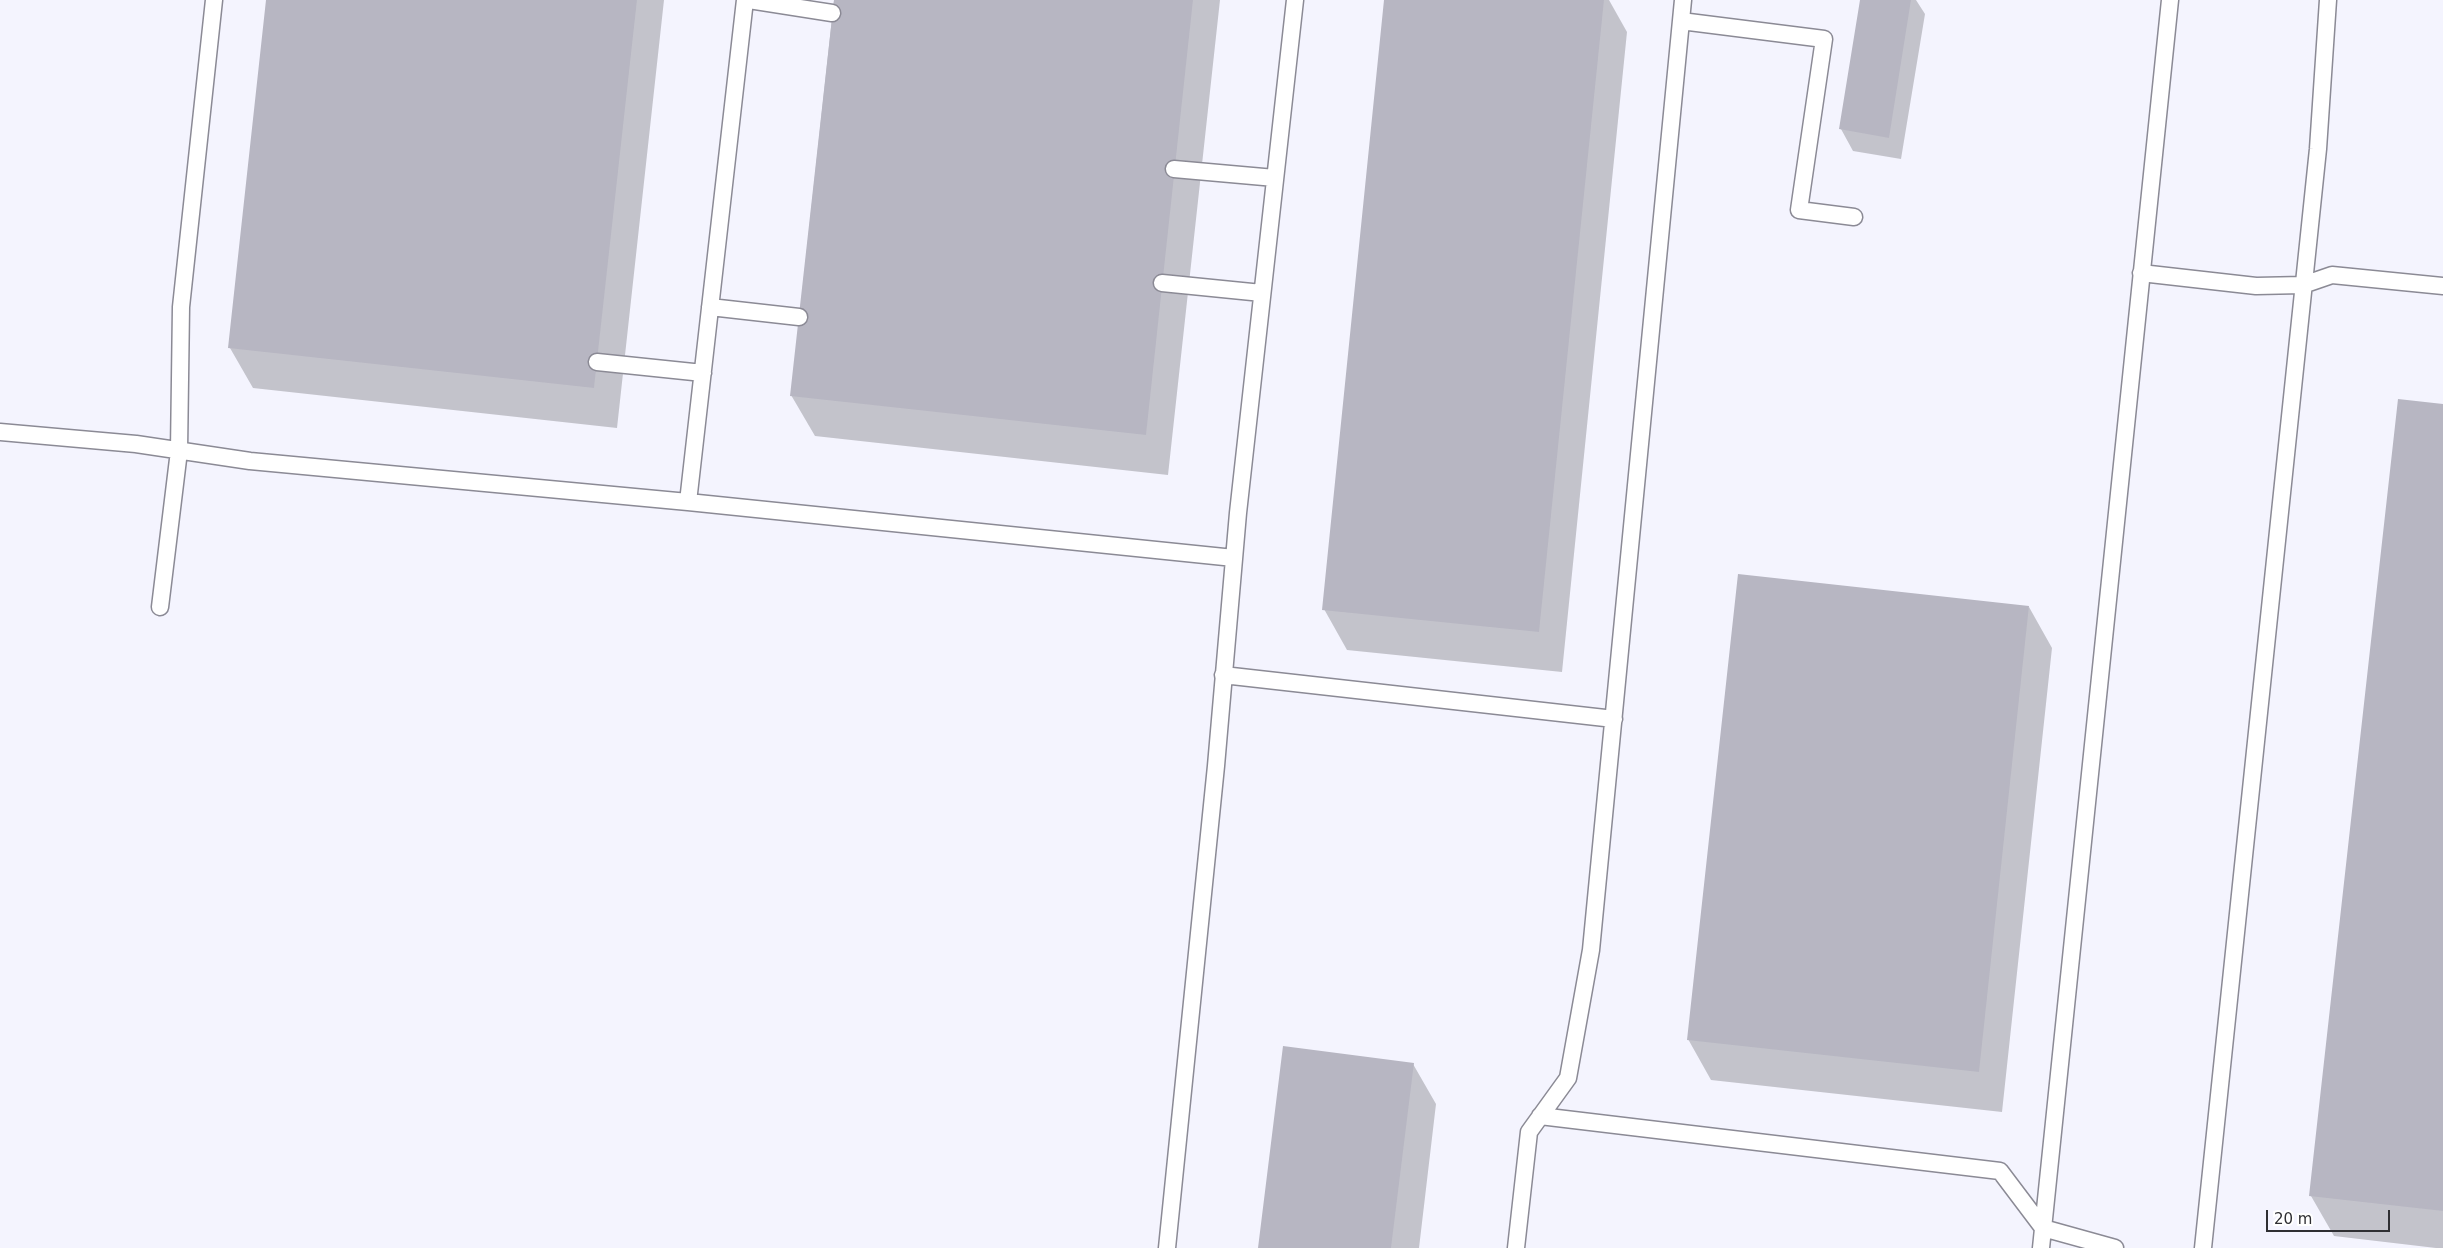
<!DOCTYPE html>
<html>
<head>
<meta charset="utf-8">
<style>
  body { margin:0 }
  #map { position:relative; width:2443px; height:1248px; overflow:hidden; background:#f4f4fe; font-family:"DejaVu Sans",sans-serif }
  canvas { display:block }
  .scale { position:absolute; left:2266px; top:1210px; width:124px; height:22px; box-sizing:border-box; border:2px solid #2f2f33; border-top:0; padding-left:6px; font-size:15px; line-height:18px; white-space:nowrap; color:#2f2f33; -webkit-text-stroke:4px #fff; paint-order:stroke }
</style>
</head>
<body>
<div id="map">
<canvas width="2443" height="1248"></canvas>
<div class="scale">20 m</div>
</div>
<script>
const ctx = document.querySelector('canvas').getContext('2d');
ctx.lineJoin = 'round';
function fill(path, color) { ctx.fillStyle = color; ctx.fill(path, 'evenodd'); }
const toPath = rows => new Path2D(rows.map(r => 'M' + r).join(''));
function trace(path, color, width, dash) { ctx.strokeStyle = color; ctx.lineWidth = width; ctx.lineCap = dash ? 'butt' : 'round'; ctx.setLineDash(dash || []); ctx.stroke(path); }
const shadow = toPath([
  [267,0,664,0,617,428,253,388,230,348],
  [834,0,1220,0,1168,475,815,436,791,395],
  [1386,0,1609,0,1627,32,1562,672,1347,650,1324,609],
  [1862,0,1916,0,1925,14,1901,159,1853,151,1841,129],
  [2443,405,2443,1248,2436,1248,2334,1236,2311,1196],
  [2029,607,2052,648,2002,1112,1711,1080,1688,1039],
  [1413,1064,1436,1104,1419,1248,1260,1248]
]);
const building = toPath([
  [266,0,637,0,594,388,228,348],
  [834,0,1193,0,1146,435,790,396],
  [1384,0,1604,0,1539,632,1322,610],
  [1860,0,1911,0,1889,138,1839,129],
  [2398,399,2443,404,2443,1211,2309,1196],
  [1738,574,2029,606,1979,1072,1687,1040],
  [1283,1046,1414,1063,1391,1248,1258,1248]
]);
const lane = toPath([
  [749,0,832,13],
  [1681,21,1824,39,1799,210,1854,217],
  [1174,169,1275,178],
  [2141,273,2256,286,2303,285,2332,275,2443,286],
  [1162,283,1262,293],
  [710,307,799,317],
  [597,362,703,373],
  [0,432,136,444,250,461,688,502,1234,558],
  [688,502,745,0],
  [160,607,179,451,181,307,214,0],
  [1223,675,1614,719],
  [1540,1116,2000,1171,2043,1228,2115,1248],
  [1167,1248,1216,766,1238,513,1295,0],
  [1516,1248,1529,1132,1568,1078,1591,950,1683,0],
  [2041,1248,2170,0],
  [2203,1248,2318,149,2328,0]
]);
fill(shadow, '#0003');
fill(building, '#b7b6c2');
trace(lane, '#8b8a95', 19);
trace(lane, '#fff', 16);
</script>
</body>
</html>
